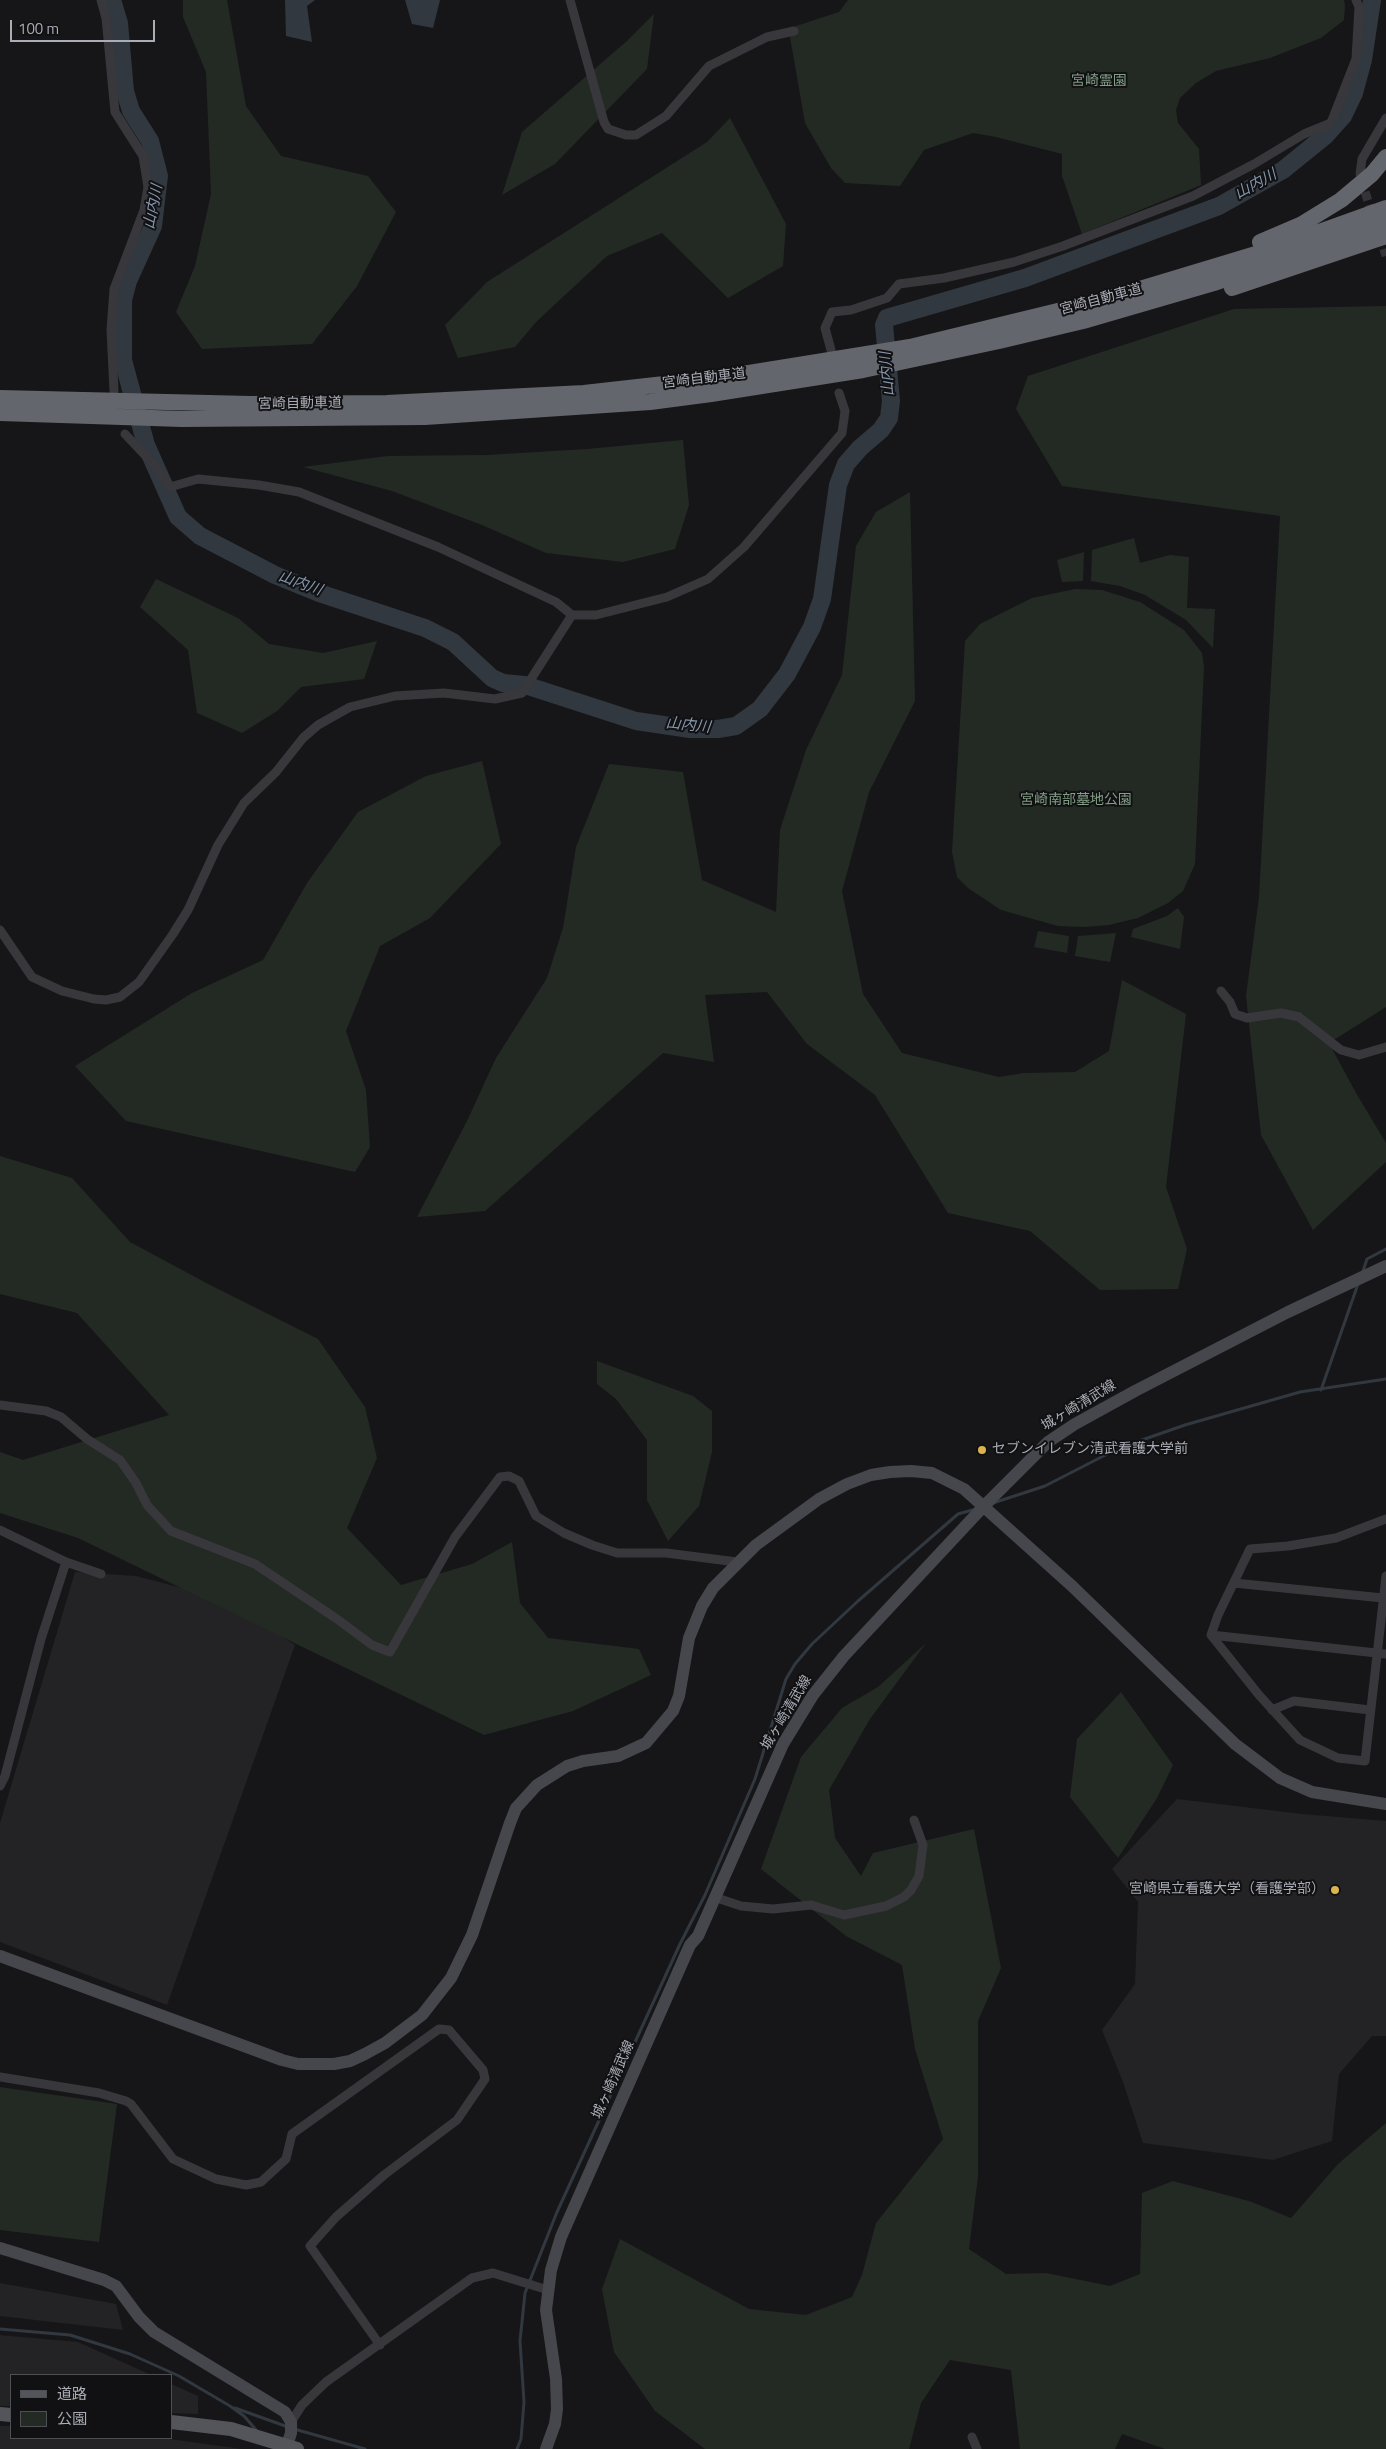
<!DOCTYPE html>
<html>
<head>
<meta charset="utf-8">
<style>
  body { margin:0 }
  #map { position:relative; width:1386px; height:2449px; overflow:hidden; background:#161618; font-family:"Titillium Web","Noto Sans JP",sans-serif }
  canvas { display:block }
  .legend { position:absolute; left:10px; top:2374px; width:162px; height:65px; box-sizing:border-box; background:#111113; border:1px solid #4e4f54; margin:0; padding:6px 9px; list-style:none; font-size:15px; color:#aaadb6 }
  .legend li { display:flex; align-items:center; gap:10px; height:25px }
  .legend b { width:25px; border:1px solid #4e4f54 }
  .scale { position:absolute; left:10px; top:20px; width:145px; height:22px; box-sizing:border-box; border:2px solid #aaadb6; border-top:0; padding-left:6px; font-size:15px; line-height:18px; white-space:nowrap; color:#aaadb6; -webkit-text-stroke:4px #111113; paint-order:stroke }
</style>
</head>
<body>
<div id="map">
<canvas width="1386" height="2449"></canvas>
<ul class="legend">
<li><b style="height:6px;background:#54555b"></b>道路</li>
<li><b style="height:14px;background:#232a24"></b>公園</li>
</ul>
<div class="scale">100 m</div>
</div>
<script>
const ctx = document.querySelector('canvas').getContext('2d');
ctx.lineJoin = 'round';
function fill(path, color) { ctx.fillStyle = color; ctx.fill(path, 'evenodd'); }
const toPath = rows => new Path2D(rows.map(r => 'M' + r).join(''));
function trace(path, color, width, dash) { ctx.strokeStyle = color; ctx.lineWidth = width; ctx.lineCap = dash ? 'butt' : 'round'; ctx.setLineDash(dash || []); ctx.stroke(path); }
function write(font, color, halo, rows, align = 'center') {
  ctx.font = font + ' "Titillium Web","Noto Sans JP",sans-serif'; ctx.lineWidth = 4; ctx.setLineDash([]); ctx.textBaseline = 'middle'; ctx.strokeStyle = halo; ctx.fillStyle = color; for (const [text, x, y, turn = 0] of rows) {
    ctx.save(); ctx.translate(x, y); ctx.rotate((+turn || 0) * Math.PI / 180); ctx.textAlign = isNaN(turn) ? turn : align; if (halo) ctx.strokeText(text, 0, 0); ctx.fillText(text, 0, 0); ctx.restore();
  }
}
const built = toPath([
  [75,1572,136,1576,224,1599,295,1645,167,2005,0,1942,0,1823],
  [1177,1799,1302,1814,1386,1821,1386,2036,1372,2036,1339,2074,1332,2141,1273,2160,1143,2143,1123,2082,1102,2030,1135,1984,1138,1902,1112,1869],
  [0,2283,116,2304,123,2330,0,2316],
  [0,2335,78,2342,151,2375,11,2375,11,2406,0,2406],
  [171,2384,198,2396,198,2414,171,2413],
  [0,2426,11,2426,11,2438,162,2438,242,2449,0,2449]
]);
const green = toPath([
  [183,0,227,0,246,106,281,156,368,176,396,212,357,286,312,344,202,349,176,312,195,266,211,194,206,72,183,17],
  [848,0,1344,0,1345,6,1344,20,1321,38,1270,58,1216,71,1196,83,1180,98,1176,110,1178,123,1199,149,1201,185,1082,234,1062,176,1062,154,996,137,973,133,924,150,900,186,845,183,831,168,805,123,790,37,796,26,839,12],
  [654,14,647,69,555,164,502,195,522,132,628,40],
  [730,118,786,224,783,266,728,298,662,233,607,256,537,321,515,347,458,358,445,325,487,282,707,142],
  [1386,306,1386,1007,1329,1043,1356,1093,1386,1143,1386,1162,1313,1230,1261,1135,1246,996,1259,897,1280,516,1062,486,1016,409,1028,376,1234,309],
  [683,440,689,505,675,549,623,562,546,553,482,525,392,491,303,467,388,456,487,455,587,449],
  [910,492,915,701,869,792,842,891,863,994,902,1053,999,1077,1024,1073,1075,1072,1109,1051,1122,980,1186,1014,1166,1187,1187,1249,1178,1289,1100,1290,1030,1231,948,1213,875,1095,807,1044,767,992,705,995,714,1062,663,1053,485,1211,417,1217,467,1121,496,1058,547,978,563,928,576,847,609,764,683,772,702,880,776,912,780,830,806,750,842,675,856,546,876,512],
  [1134,538,1140,563,1170,555,1189,557,1187,608,1215,609,1213,648,1186,620,1145,595,1120,586,1091,581,1092,550],
  [1084,552,1083,581,1062,582,1057,560],
  [156,579,238,618,269,644,323,653,377,641,364,679,301,687,277,711,242,733,197,713,188,650,140,607],
  [1075,589,1102,590,1140,602,1184,630,1202,653,1204,667,1195,864,1183,891,1168,903,1138,918,1109,925,1085,927,1058,926,1001,910,968,888,957,877,952,852,965,641,980,624,1032,598],
  [482,761,501,844,430,918,380,946,346,1031,366,1090,370,1147,355,1172,126,1121,75,1066,192,993,263,960,307,883,358,812,426,776],
  [1178,908,1184,917,1180,949,1131,937,1133,929,1167,916],
  [1038,931,1069,936,1067,953,1034,947],
  [1116,933,1110,962,1075,956,1078,936],
  [0,1156,72,1178,130,1242,210,1285,318,1339,365,1407,377,1458,347,1528,401,1585,472,1564,512,1542,520,1603,548,1638,639,1649,651,1675,573,1711,484,1735,78,1538,0,1513,0,1452,23,1460,169,1415,77,1313,0,1294],
  [597,1361,693,1396,712,1411,712,1452,699,1506,668,1541,647,1500,647,1440,616,1399,597,1384],
  [926,1643,870,1719,829,1790,835,1838,861,1876,873,1853,974,1829,1001,1968,978,2021,978,2176,969,2249,1006,2274,1046,2273,1110,2286,1140,2274,1142,2193,1173,2181,1249,2201,1291,2218,1338,2164,1386,2123,1386,2449,1165,2449,1122,2434,1115,2449,1020,2449,1011,2370,950,2360,921,2403,909,2449,705,2449,655,2411,614,2352,602,2289,620,2239,749,2309,806,2315,852,2297,862,2275,876,2223,943,2139,915,2049,902,1965,846,1936,761,1869,801,1757,842,1708,878,1687],
  [1121,1692,1173,1765,1157,1798,1118,1858,1070,1797,1077,1739],
  [0,2087,117,2104,99,2242,0,2230]
]);
const water = toPath([
  [285,0,315,0,307,6,312,42,286,36],
  [405,0,440,0,433,28,412,24]
]);
const stream = toPath([
  [1362,1274,1367,1259,1386,1249],
  [1321,1390,1358,1284],
  [993,1503,1045,1486,1119,1448,1185,1425,1300,1392,1386,1379],
  [0,2329,70,2335,130,2354,179,2376,230,2406,244,2416,257,2431],
  [235,2408,288,2427],
  [294,2429,365,2449],
  [517,2449,521,2439,524,2402,520,2341,525,2293,557,2212,680,1944,705,1895,755,1779,786,1679,795,1664,812,1644,858,1601,958,1514,976,1509]
]);
const river = toPath([
  [112,0,119,23,125,91,131,111,150,141,159,176,153,226,128,281,123,300,123,360,146,445,178,517,200,536,275,575,319,593,425,628,453,642,492,678,503,683,525,685,636,721,690,729,718,729,736,726,760,709,787,674,812,627,822,599,838,485,846,464,860,448,881,430,889,418,891,401,884,325,887,318,1025,278,1219,206,1283,170,1325,136,1343,116,1354,93,1363,60,1372,0]
]);
const streetTunnel = toPath([
  [1361,179,1373,217],
  [1380,236,1386,256]
]);
const street = toPath([
  [101,0,106,18,115,112,143,156,148,187,144,210,114,289,111,330,114,391],
  [570,0,604,122,608,129,626,135,636,135,666,116,709,66,767,37,794,31],
  [1360,174,1362,159,1386,118],
  [831,350,825,328,832,312,851,310,887,298,899,284,944,278,1014,262,1063,246,1193,196,1254,164,1304,134,1331,123,1356,59,1359,7,1356,0],
  [125,434,159,470,170,487,198,479,259,485,299,492,438,547,556,602,572,615,596,615,667,597,708,579,744,547,842,433,845,411,839,393],
  [0,930,32,977,62,991,94,999,106,1000,120,997,139,982,173,934,188,910,218,845,244,803,276,772,303,738,318,725,350,707,395,696,444,693,495,699,522,693,572,615],
  [1221,991,1230,1002,1235,1014,1247,1018,1281,1013,1299,1017,1341,1050,1359,1055,1386,1047],
  [0,1405,46,1411,61,1417,87,1439,120,1460,136,1483,147,1505,171,1531,255,1564,337,1619,372,1645,390,1652,455,1537,500,1477,509,1476,519,1481,536,1516,564,1533,592,1545,617,1553,666,1553,737,1562],
  [0,1530,66,1562,101,1574],
  [1234,1583,1383,1598],
  [1211,1635,1259,1695,1300,1740,1338,1758,1365,1761,1386,1576],
  [1211,1635,1218,1615,1250,1549,1288,1546,1336,1538,1386,1519],
  [1211,1635,1386,1654],
  [1272,1710,1294,1701,1370,1710],
  [0,1786,5,1776,41,1639,66,1562],
  [714,1897,741,1906,773,1909,811,1905,844,1915,886,1906,904,1897,911,1890,919,1876,923,1845,914,1820],
  [0,2077,99,2093,126,2101,131,2104,173,2159,216,2179,246,2185,261,2182,286,2159,292,2134,439,2029,449,2030,483,2070,485,2079,457,2120,384,2175,336,2217,310,2246,380,2345],
  [291,2422,302,2405,326,2382,472,2278,493,2273,548,2290],
  [972,2437,977,2449]
]);
const secondary = toPath([
  [0,1956,282,2060,298,2064,334,2064,350,2061,365,2054,385,2043,422,2015,451,1978,472,1935,510,1823,516,1808,527,1796,537,1785,567,1766,583,1761,618,1756,646,1743,673,1711,679,1696,689,1638,702,1606,713,1588,756,1545,819,1499,847,1484,871,1475,890,1472,911,1471,932,1473,964,1489,1072,1586,1235,1744,1280,1778,1312,1792,1386,1804],
  [0,2248,104,2280,116,2286,139,2317,154,2332,285,2412,291,2422,291,2433,287,2445],
  [546,2449,555,2424,557,2409,556,2379,546,2310,551,2270,561,2237,690,1945,698,1936,783,1744,813,1695,844,1656,984,1506,1048,1442,1075,1424,1135,1391,1288,1312,1386,1266]
]);
const primary = toPath([
  [0,2414,11,2415],
  [171,2422,231,2429,297,2449]
]);
const highway = toPath([
  [1260,242,1302,224,1341,200,1372,174,1386,157],
  [1232,288,1386,236],
  [0,398,250,404,387,403,584,393,718,378,910,347,1107,299,1266,251,1386,208],
  [0,413,182,419,425,417,650,402,711,394,863,370,999,341,1083,321,1217,282,1322,247,1386,223]
]);
const markers = [
  [982,1450,5,"#dbb54c"],
  [1335,1890,5,"#dbb54c"]
];
const parkNames = [
  ["宮崎霊園",1099,82],
  ["宮崎南部墓地公園",1076,801]
];
const streetNames = [
  ["宮崎自動車道",1101,300,-15],
  ["宮崎自動車道",704,379,-7],
  ["宮崎自動車道",300,404,-1],
  ["城ヶ崎清武線",1079,1406,-31],
  ["城ヶ崎清武線",787,1713,-59],
  ["城ヶ崎清武線",614,2080,-66]
];
const poiNames = [
  ["セブンイレブン清武看護大学前",992,1450],
  ["宮崎県立看護大学（看護学部）",1325,1890,"right"]
];
const waterNames = [
  ["山内川",1256,185,-29],
  ["山内川",154,207,-79],
  ["山内川",888,374,-95],
  ["山内川",300,584,20],
  ["山内川",688,726,6]
];
fill(built, '#232225');
fill(green, '#232a24');
fill(water, '#31383f');
trace(stream, '#31383f', 3);
trace(river, '#31383f', 18);
trace(streetTunnel, '#343438', 9, [9, 4.5]);
trace(street, '#38383c', 9);
trace(secondary, '#46474c', 12);
trace(primary, '#54555b', 14);
trace(highway, '#64666d', 16);
for (const [x, y, r, color] of markers) { const dot = new Path2D(); dot.arc(x, y, r, 0, 2 * Math.PI); ctx.fillStyle = color; ctx.fill(dot); trace(dot, '#111113', 2); }
write('14px', '#839f87', '#111113', parkNames);
write('14px', '#aaadb6', '#111113', streetNames);
write('14px', '#aaadb6', '#111113', poiNames, 'left');
write('italic 15px', '#8597ad', '#111113', waterNames);
</script>
</body>
</html>
